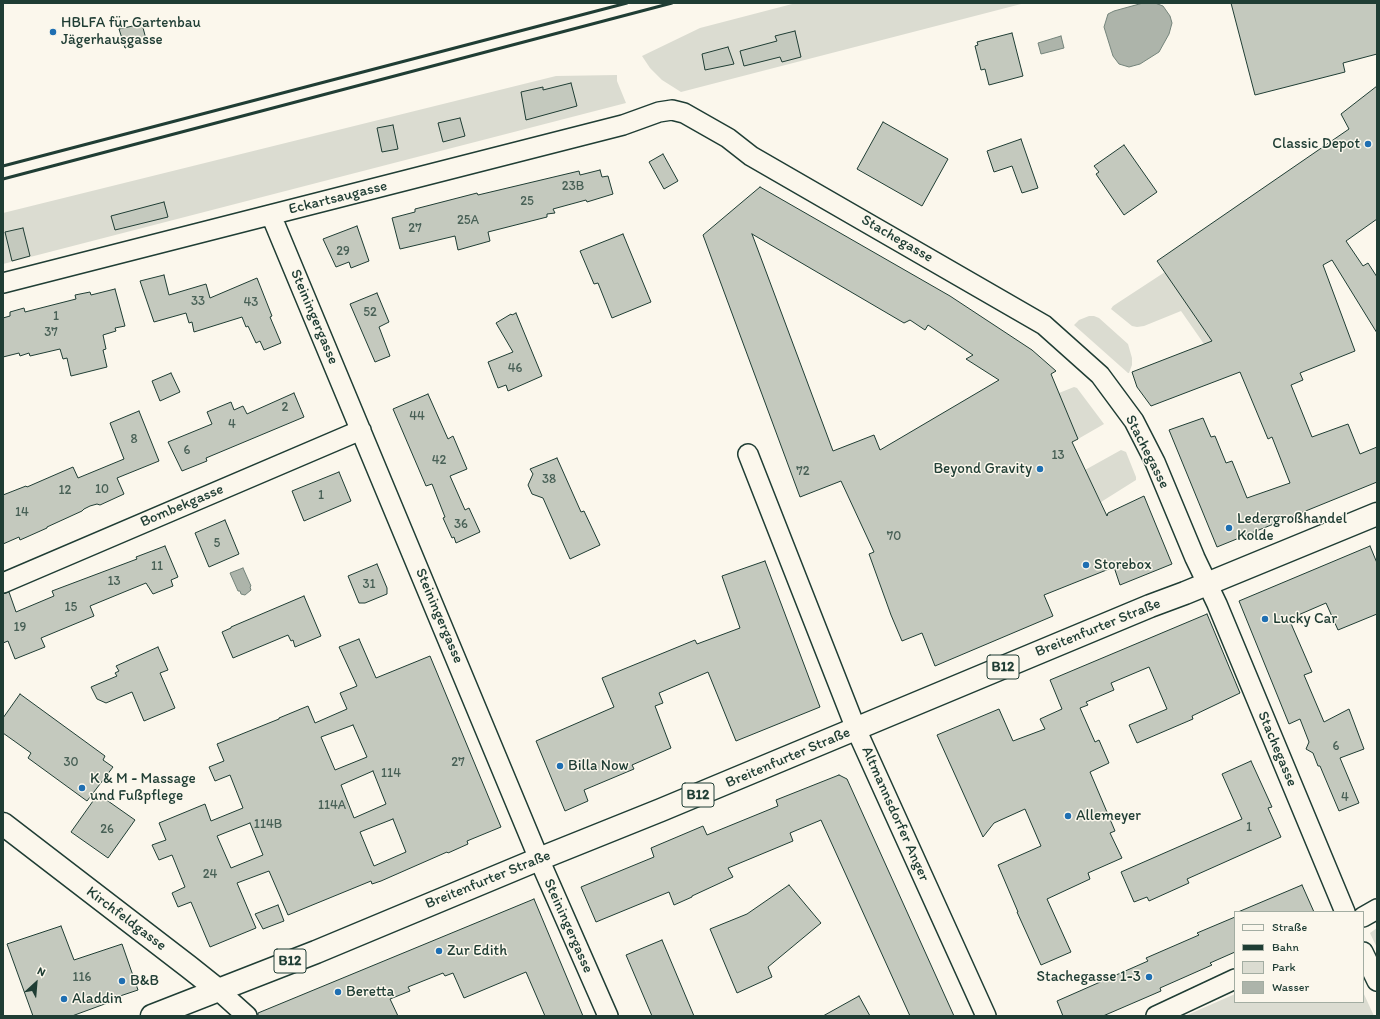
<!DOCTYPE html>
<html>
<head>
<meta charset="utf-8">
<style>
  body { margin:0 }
  #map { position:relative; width:1380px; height:1019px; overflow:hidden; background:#fbf7ec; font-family:Itim,sans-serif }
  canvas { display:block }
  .frame { position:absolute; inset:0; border:4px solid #1f3d34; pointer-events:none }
  .legend { position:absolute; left:1234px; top:911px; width:130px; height:92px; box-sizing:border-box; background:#fbf7ec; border:1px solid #a3ada2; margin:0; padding:5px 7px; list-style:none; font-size:12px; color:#1f3d34 }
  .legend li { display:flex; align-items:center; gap:8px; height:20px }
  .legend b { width:20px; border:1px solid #a3ada2 }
  .north { position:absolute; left:16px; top:963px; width:40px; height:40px; -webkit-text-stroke:3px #fbf7ec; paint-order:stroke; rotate:26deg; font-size:11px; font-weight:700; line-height:16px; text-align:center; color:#1f3d34 }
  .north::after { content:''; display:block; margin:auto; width:14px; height:18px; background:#1f3d34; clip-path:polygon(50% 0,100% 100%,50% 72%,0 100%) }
</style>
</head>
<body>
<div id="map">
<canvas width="1380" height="1019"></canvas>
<div class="frame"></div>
<ul class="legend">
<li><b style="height:5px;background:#fbf7ec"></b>Straße</li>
<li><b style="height:5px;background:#1f3d34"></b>Bahn</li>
<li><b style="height:11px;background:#dbdcd1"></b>Park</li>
<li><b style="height:11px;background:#adb4aa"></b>Wasser</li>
</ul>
<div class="north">N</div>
</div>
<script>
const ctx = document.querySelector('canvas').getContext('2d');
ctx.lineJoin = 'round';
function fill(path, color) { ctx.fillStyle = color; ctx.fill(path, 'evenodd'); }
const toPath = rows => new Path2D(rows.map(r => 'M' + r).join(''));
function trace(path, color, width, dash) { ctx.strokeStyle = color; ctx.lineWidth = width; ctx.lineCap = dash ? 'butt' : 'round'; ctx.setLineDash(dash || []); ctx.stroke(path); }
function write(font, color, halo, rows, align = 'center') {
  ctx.font = font + ' Itim,sans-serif'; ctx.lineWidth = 3; ctx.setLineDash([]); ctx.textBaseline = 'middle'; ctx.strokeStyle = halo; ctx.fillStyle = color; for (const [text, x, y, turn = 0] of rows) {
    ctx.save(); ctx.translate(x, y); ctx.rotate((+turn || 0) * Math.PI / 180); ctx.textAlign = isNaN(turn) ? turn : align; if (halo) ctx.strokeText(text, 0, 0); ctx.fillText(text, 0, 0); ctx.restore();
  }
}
const green = toPath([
  [796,3,1025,3,681,92,662,80,650,68,642,56,700,28],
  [617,75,617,81,626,103,3,264,3,213,556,76],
  [1165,272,1212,341,1204,344,1181,311,1144,326,1137,327,1132,326,1111,309,1113,306],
  [1089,316,1094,316,1099,318,1128,344,1132,358,1132,365,1129,373,1128,373,1074,325,1079,320],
  [1074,387,1077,388,1104,424,1078,439,1059,393],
  [1121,450,1126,452,1136,477,1136,480,1101,502,1085,470],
  [1377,928,1377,948,1370,933],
  [1363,992,1374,1016,1185,1016,1235,994,1235,1002,1363,1002]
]);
const water = toPath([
  [1143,3,1155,3,1163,6,1170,16,1172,23,1169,34,1159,52,1140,64,1129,67,1119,64,1113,56,1104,27,1108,14,1114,11,1143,3],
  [1061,36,1064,48,1041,54,1038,43,1061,36],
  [243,568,251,586,250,587,251,590,245,595,241,594,240,591,238,591,230,573,243,568]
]);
const building = toPath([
  [1231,3,1377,3,1377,54,1343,63,1345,72,1255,95,1231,3],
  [142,24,146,39,140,41,140,43,125,48,119,29,142,24],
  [795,31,801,57,782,62,780,57,744,66,740,51,777,41,775,36,795,31],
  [1012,33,1023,76,989,85,985,69,981,70,975,46,978,45,977,42,1012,33],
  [728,47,734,64,705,70,702,54,728,47],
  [571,83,577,106,526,120,521,92,543,87,543,90,571,83],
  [1377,86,1377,219,1346,241,1363,266,1368,263,1377,277,1377,333,1332,260,1323,265,1355,351,1300,373,1303,380,1291,385,1312,437,1348,424,1360,454,1377,447,1377,482,1217,547,1169,430,1203,418,1211,437,1215,436,1226,463,1232,461,1247,498,1290,483,1272,437,1268,439,1240,372,1151,406,1137,387,1132,372,1212,341,1157,261,1349,129,1341,114,1377,86],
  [460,118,465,136,443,142,438,123,460,118],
  [883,122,948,159,922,206,857,169,883,122],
  [393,125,398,149,382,152,377,128,393,125],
  [1021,139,1038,188,1022,193,1012,166,994,172,987,151,1021,139],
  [1124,145,1157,192,1124,215,1096,174,1099,172,1094,166,1124,145],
  [663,154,678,181,664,189,649,162,663,154],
  [600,170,602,177,608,176,613,194,587,202,586,200,553,209,555,213,547,214,547,217,488,232,490,241,458,250,455,236,400,249,392,218,415,212,415,209,477,193,478,195,579,171,580,175,600,170],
  [760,187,950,296,1032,350,1056,371,1051,374,1078,439,1072,442,1107,516,1108,513,1144,496,1172,564,1120,585,1114,567,1044,595,1053,616,935,666,922,633,902,641,891,615,869,554,874,552,841,481,800,497,703,235,760,187],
  [752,234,904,323,910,320,925,330,928,325,973,355,966,359,999,380,880,450,874,435,833,451,752,234],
  [164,202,168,217,115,230,111,216,164,202],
  [357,226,369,261,351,268,349,262,336,267,323,239,357,226],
  [23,228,30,256,12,261,5,232,23,228],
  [623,234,651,302,612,318,598,283,594,284,580,251,623,234],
  [164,275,169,295,206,284,210,298,257,278,272,316,270,317,281,343,264,350,260,341,256,343,248,326,246,327,242,317,194,332,192,322,189,323,186,313,154,322,140,281,164,275],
  [115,289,125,326,115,328,116,331,103,335,106,349,103,350,107,367,71,376,67,358,63,359,60,349,30,356,29,353,20,356,19,353,3,357,3,318,10,316,10,312,24,308,25,312,76,299,75,295,90,292,91,295,115,289],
  [377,293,389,322,379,327,390,356,375,362,350,304,377,293],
  [516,313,542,376,508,391,506,385,498,388,488,362,513,352,496,323,511,314,512,315,516,313],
  [171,373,180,392,160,401,152,381,171,373],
  [294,393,304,417,206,458,207,461,182,471,168,442,212,424,207,412,231,402,234,410,243,406,247,414,294,393],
  [428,394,448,439,453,436,467,469,450,476,465,510,469,508,480,532,456,543,454,537,452,538,443,518,445,517,432,484,426,486,393,409,428,394],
  [139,411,159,461,117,478,124,494,100,505,97,504,90,506,84,509,82,511,47,527,47,528,20,540,19,537,3,544,3,495,26,486,27,487,73,467,78,478,124,459,110,423,139,411],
  [557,458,581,512,584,511,600,545,570,559,543,498,532,494,528,485,533,474,530,469,557,458],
  [339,472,351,501,304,521,292,491,339,472],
  [225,520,239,554,209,567,195,533,225,520],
  [165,546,178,577,171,580,173,586,153,594,146,583,90,606,94,616,41,638,45,647,15,659,8,641,3,643,3,594,9,592,16,612,54,596,52,591,137,559,136,557,165,546],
  [1370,546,1377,563,1377,614,1338,630,1326,603,1289,619,1312,672,1304,675,1324,722,1349,709,1364,749,1340,758,1359,803,1339,811,1320,766,1318,766,1313,753,1306,749,1309,742,1300,719,1289,724,1239,601,1370,546],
  [765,561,820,707,736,741,708,672,659,693,663,703,655,706,671,748,632,765,634,769,584,790,588,801,565,811,536,741,614,707,602,678,695,640,697,644,740,628,722,576,765,561],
  [377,564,387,588,387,594,365,603,359,603,348,576,377,564],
  [304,596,321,636,295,647,293,640,291,641,288,635,233,658,222,632,231,628,231,627,304,596],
  [1207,614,1240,693,1192,716,1193,719,1137,743,1129,725,1167,709,1149,667,1111,683,1114,690,1086,702,1088,705,1080,708,1095,742,1099,740,1109,763,1090,772,1115,831,1110,833,1122,858,1088,873,1090,879,1047,899,1071,952,1041,965,1017,912,1018,912,998,865,1041,846,1025,809,994,823,983,837,937,735,999,709,1013,741,1045,729,1040,719,1062,709,1050,680,1207,614],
  [359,639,376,678,430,656,501,827,467,841,468,844,448,853,447,852,381,881,372,884,371,881,288,915,269,871,237,883,256,928,210,947,191,902,178,907,172,893,185,887,172,855,159,860,152,845,166,840,159,823,205,804,211,821,243,808,230,775,215,781,209,767,224,761,217,744,279,719,279,718,308,706,315,723,347,709,340,693,357,686,339,647,359,639],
  [353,725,367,757,335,770,321,737,353,725],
  [373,771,386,804,354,818,341,785,373,771],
  [393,819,406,852,374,866,360,832,393,819],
  [250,823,263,855,231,868,217,836,250,823],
  [158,647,168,670,160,673,175,708,144,721,132,692,106,703,97,699,91,687,117,676,115,673,119,671,116,666,158,647],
  [20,694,105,756,103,760,113,767,87,801,28,758,31,753,3,733,3,718,20,694],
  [1251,761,1272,807,1268,808,1281,837,1187,879,1189,883,1149,901,1147,897,1134,902,1121,872,1242,819,1222,774,1251,761],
  [839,775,847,779,954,1016,910,1016,821,820,790,833,793,841,728,868,733,877,692,896,692,897,674,905,669,892,596,922,581,887,654,857,651,848,703,826,707,835,778,806,776,800,839,775],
  [98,794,135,820,108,858,71,832,98,794],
  [789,885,821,923,768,967,772,977,737,993,710,929,747,914,789,885],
  [1302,885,1314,912,1238,912,1302,885],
  [534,899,583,1016,545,1016,526,972,464,998,453,973,445,976,443,973,408,987,410,991,390,999,398,1016,258,1016,258,1013,534,899],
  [278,905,284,921,263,929,255,914,278,905],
  [1235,917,1235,952,1210,963,1212,965,1160,988,1161,991,1103,1016,1063,1016,1057,1001,1148,961,1146,958,1199,935,1197,933,1235,917],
  [61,926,74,960,122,944,138,990,120,996,121,998,72,1016,33,1016,7,944,61,926],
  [662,940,694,1016,652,1016,626,955,662,940],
  [859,996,870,1016,823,1016,859,996]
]);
const street = toPath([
  [271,215,539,859,608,1016],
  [3,283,623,125,659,112,672,110,684,113,728,138,751,156,1044,325,1100,375,1134,421,1155,462,1195,558,1217,604,1345,912],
  [748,454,856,729,986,1016],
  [3,583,361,430],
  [1363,917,1377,909],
  [1363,952,1377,981],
  [218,990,247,1016],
  [1156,1016,1235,979]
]);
const secondary = toPath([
  [3,824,189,967,218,990]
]);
const primary = toPath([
  [152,1016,316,952,539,859,661,810,1150,606,1185,593,1377,514]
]);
const rail = toPath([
  [3,166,627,3],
  [3,179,672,3]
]);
const markers = [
  [53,32,4,"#1f6fb2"],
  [1368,144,4,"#1f6fb2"],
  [1040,469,4,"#1f6fb2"],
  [1229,528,4,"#1f6fb2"],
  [1086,565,4,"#1f6fb2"],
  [1265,619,4,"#1f6fb2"],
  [560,766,4,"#1f6fb2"],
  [82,788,4,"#1f6fb2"],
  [1068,816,4,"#1f6fb2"],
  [439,951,4,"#1f6fb2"],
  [1149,977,4,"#1f6fb2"],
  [122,981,4,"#1f6fb2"],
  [338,992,4,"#1f6fb2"],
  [64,999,4,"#1f6fb2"]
];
const numberNames = [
  ["23B",573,187],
  ["25",527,202],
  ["25A",468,221],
  ["27",415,229],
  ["29",343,252],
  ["33",198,302],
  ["43",251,303],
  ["52",370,313],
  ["1",56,317],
  ["37",51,333],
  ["46",515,369],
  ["2",285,408],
  ["44",417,417],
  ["4",232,425],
  ["8",134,440],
  ["6",187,451],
  ["13",1058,456],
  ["42",439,461],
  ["72",803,472],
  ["38",549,480],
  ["10",102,490],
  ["12",65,491],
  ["1",321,496],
  ["14",22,513],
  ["36",461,525],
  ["70",894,537],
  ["5",217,544],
  ["11",157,567],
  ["13",114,582],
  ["31",369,585],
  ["15",71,608],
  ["19",20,628],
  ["6",1336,747],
  ["30",71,763],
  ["27",458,763],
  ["114",391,774],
  ["4",1345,798],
  ["114A",332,806],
  ["114B",268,825],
  ["1",1249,828],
  ["26",107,830],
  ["24",210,875],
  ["116",82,978]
];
const shields = [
  [1003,667,32],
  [698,795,32],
  [290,961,32]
];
const shieldNames = [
  ["B12",1003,667],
  ["B12",698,795],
  ["B12",290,961]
];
const poiNames = [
  ["HBLFA für Gartenbau",61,23],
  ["Jägerhausgasse",61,40],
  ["Classic Depot",1360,144,"right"],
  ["Beyond Gravity",1032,469,"right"],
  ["Ledergroßhandel",1237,519],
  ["Kolde",1237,536],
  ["Storebox",1094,565],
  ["Lucky Car",1273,619],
  ["Billa Now",568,766],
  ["K & M - Massage",90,779],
  ["und Fußpflege",90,796],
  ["Allemeyer",1076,816],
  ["Zur Edith",447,951],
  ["Stachegasse 1-3",1141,977,"right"],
  ["B&B",130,981],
  ["Beretta",346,992],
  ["Aladdin",72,999]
];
const streetNames = [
  ["Eckartsaugasse",338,198,-14],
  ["Stachegasse",897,239,30],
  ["Steiningergasse",314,317,67],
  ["Stachegasse",1147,452,63],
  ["Bombekgasse",182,506,-23],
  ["Steiningergasse",439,616,67],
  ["Breitenfurter Straße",1098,628,-22],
  ["Stachegasse",1277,749,67],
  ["Breitenfurter Straße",788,758,-23],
  ["Altmannsdorfer Anger",895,814,66],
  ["Breitenfurter Straße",488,880,-22],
  ["Kirchfeldgasse",126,919,37],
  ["Steiningergasse",568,926,66]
];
fill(green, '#dbdcd1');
fill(water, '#adb4aa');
trace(water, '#74847b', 1);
fill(building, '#c4c9be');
trace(building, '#1f3d34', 1);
trace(street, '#1f3d34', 22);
trace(secondary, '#1f3d34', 25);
trace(primary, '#1f3d34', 25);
trace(street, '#fbf7ec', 19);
trace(secondary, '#fbf7ec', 22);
trace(primary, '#fbf7ec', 22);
trace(rail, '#1f3d34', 3);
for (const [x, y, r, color] of markers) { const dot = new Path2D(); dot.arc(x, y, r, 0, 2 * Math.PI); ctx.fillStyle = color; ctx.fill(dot); trace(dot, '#fbf7ec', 1.5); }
write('13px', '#486056', null, numberNames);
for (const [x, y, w] of shields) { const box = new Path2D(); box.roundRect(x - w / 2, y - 12, w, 24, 3); ctx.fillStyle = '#fbf7ec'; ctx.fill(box); trace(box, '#1f3d34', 1); }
write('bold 14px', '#1f3d34', null, shieldNames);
write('15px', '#1f3d34', '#fbf7ec', poiNames, 'left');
write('15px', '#1f3d34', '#fbf7ec', streetNames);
</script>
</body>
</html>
